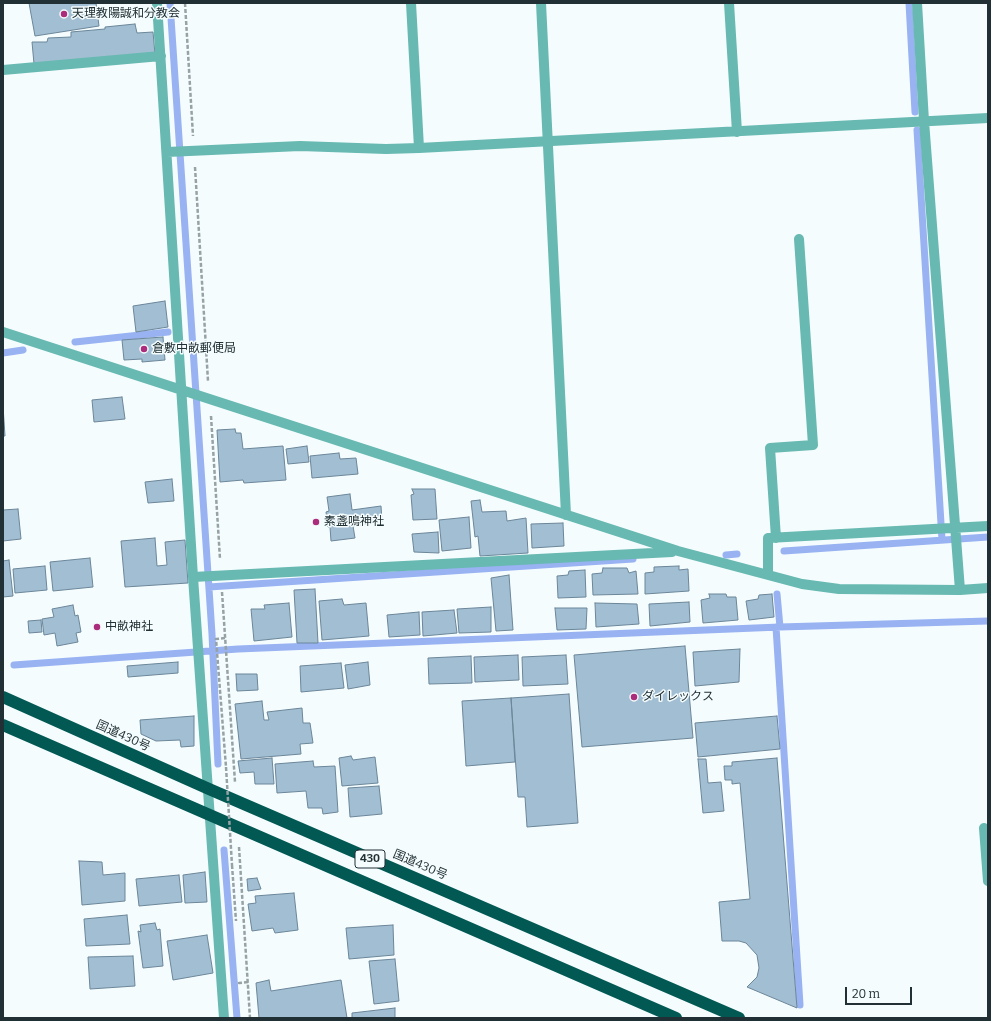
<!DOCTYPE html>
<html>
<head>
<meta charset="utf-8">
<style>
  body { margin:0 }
  #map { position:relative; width:991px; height:1021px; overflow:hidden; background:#f4fcfe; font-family:Bitter,serif }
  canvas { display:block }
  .frame { position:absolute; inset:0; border:4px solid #213034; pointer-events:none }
  .scale { position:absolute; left:845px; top:987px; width:67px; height:18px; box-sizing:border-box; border:2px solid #213034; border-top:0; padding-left:5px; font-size:12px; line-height:14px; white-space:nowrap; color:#213034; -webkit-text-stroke:3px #f4fcfe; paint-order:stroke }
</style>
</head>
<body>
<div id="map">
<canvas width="991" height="1021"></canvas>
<div class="frame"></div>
<div class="scale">20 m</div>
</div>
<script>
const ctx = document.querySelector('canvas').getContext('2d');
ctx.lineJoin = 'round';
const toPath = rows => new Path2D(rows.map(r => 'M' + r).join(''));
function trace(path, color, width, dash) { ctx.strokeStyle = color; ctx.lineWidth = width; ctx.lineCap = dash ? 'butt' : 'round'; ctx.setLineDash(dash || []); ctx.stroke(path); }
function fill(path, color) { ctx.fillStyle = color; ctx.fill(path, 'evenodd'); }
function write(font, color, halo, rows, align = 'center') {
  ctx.font = font + ' Bitter,"Noto Sans JP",serif'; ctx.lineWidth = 3; ctx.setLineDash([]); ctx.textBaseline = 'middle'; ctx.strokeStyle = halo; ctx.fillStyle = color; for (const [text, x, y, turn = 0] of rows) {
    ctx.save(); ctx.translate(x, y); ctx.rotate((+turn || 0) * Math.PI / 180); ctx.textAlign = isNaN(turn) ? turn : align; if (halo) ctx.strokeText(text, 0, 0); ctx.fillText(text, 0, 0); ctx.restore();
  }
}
const stream = toPath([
  [170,3,212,634,218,764],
  [909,3,915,112],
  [917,130,942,540],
  [75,342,168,332],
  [3,353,23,350],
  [784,551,988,537],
  [726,555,737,554],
  [209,587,633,559],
  [777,594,780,627],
  [776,627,800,1005],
  [14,665,238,649,780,627,988,621],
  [224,850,237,1018]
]);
const building = toPath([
  [29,3,96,3,99,26,35,36,29,3],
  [135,24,137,33,153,32,155,54,34,64,32,42,47,42,48,38,71,37,71,32,105,29,105,27,135,24],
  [165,301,168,327,136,332,133,306,165,301],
  [163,337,165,360,142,362,142,359,124,360,122,340,163,337],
  [122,397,125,419,94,422,92,400,122,397],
  [3,406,5,436,3,436,3,406],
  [235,429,236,433,241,433,243,449,283,446,286,480,244,483,243,480,220,482,217,430,235,429],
  [307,446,309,462,288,464,286,449,307,446],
  [339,453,340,459,356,458,358,474,312,478,310,456,339,453],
  [172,479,174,501,148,503,145,482,172,479],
  [412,489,435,489,437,519,413,520,411,495,414,494,412,489],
  [350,494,352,510,381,506,382,522,353,526,355,538,331,541,330,527,328,527,326,512,329,511,327,497,350,494],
  [480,500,482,512,506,511,507,521,526,518,528,553,480,556,478,536,475,537,471,501,480,500],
  [18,509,21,539,3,541,3,510,18,509],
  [469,517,471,548,442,551,439,520,469,517],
  [563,523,564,546,532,548,531,524,563,523],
  [438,532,439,553,414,552,412,534,438,532],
  [155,538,157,566,167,565,165,542,185,540,188,583,125,587,121,541,155,538],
  [90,558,93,587,53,591,50,562,90,558],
  [9,560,13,596,3,597,3,561,9,560],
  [45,566,47,590,15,593,13,569,45,566],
  [679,566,679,570,688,569,689,591,645,594,645,573,654,572,654,567,679,566],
  [603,568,627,568,629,573,636,571,638,594,593,595,592,574,602,573,603,568],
  [585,570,586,597,558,598,557,576,568,575,569,571,585,570],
  [509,575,513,630,496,631,491,578,509,575],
  [315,589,318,643,297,643,294,590,315,589],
  [709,594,726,594,727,597,736,597,738,620,703,623,701,600,710,598,709,594],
  [772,594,774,617,749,620,746,601,758,599,759,595,772,594],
  [342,599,344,605,366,603,369,636,322,640,319,601,342,599],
  [689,602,690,622,650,626,649,604,689,602],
  [289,603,292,637,254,641,251,609,265,609,264,605,289,603],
  [595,603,637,604,639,624,596,627,595,603],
  [73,605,75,616,78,615,81,632,76,633,78,642,57,646,55,633,44,635,42,619,54,617,52,609,73,605],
  [491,607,491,632,459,633,457,609,491,607],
  [555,608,587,608,586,629,557,630,555,608],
  [454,610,457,633,423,636,422,612,454,610],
  [419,612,420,635,389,637,387,615,419,612],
  [41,620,42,632,29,633,28,621,41,620],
  [685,646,693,738,582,747,574,655,685,646],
  [740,649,739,682,695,686,693,652,740,649],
  [518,655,519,680,475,682,474,657,518,655],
  [566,655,568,684,523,686,522,657,566,655],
  [471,656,472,683,429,684,428,658,471,656],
  [178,662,178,673,128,677,127,666,178,662],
  [368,662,370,685,348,689,345,665,368,662],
  [341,663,344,688,301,692,300,666,341,663],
  [236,674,257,674,258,690,237,691,236,674],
  [569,694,578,823,527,827,525,797,518,797,511,698,569,694],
  [511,698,515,762,466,766,462,701,511,698],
  [262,701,264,720,269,720,267,712,302,708,303,723,310,723,313,743,300,744,301,754,241,759,235,704,262,701],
  [194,716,194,746,181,747,180,740,156,741,141,734,140,720,194,716],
  [777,716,780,749,698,757,695,723,777,716],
  [351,756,353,760,375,757,378,783,342,786,339,758,351,756],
  [272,758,274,784,255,784,254,772,240,773,238,761,272,758],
  [777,758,797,1008,747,987,757,977,759,968,757,955,746,943,739,941,722,941,719,902,750,899,740,783,732,784,732,780,725,780,724,766,732,766,732,762,777,758],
  [698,759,706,759,708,783,721,782,724,811,703,813,698,759],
  [313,761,314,767,335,766,338,812,323,814,322,808,308,808,306,791,277,793,275,764,313,761],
  [379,786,382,814,350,817,348,788,379,786],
  [79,861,102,862,103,875,125,873,125,901,82,905,79,861],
  [205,872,207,902,185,903,183,875,205,872],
  [179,875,182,902,139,906,136,879,179,875],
  [257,878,261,889,248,891,247,879,257,878],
  [294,893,298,930,275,933,273,928,252,931,248,904,256,903,255,896,294,893],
  [127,915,130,944,86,946,84,919,127,915],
  [155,923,157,930,160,929,163,966,143,968,138,931,141,932,140,925,155,923],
  [393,925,394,955,349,959,346,928,393,925],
  [207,935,213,973,173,980,167,941,207,935],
  [133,956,135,986,90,989,88,957,133,956],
  [395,959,399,1001,374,1004,369,961,395,959],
  [269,980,271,991,341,980,347,1018,259,1018,256,983,269,980],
  [395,1008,395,1018,352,1018,352,1013,395,1008]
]);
const path = toPath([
  [185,3,193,136],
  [195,167,208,381],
  [211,416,220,559],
  [222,592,235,782],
  [225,638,216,639,226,767],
  [239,847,250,1018],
  [232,865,236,921],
  [239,982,239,983,248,982]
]);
const minor = toPath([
  [157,3,193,577,224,1018],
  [411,3,419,148],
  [541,3,566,515],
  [729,3,737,132],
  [917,3,924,121,960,590],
  [3,70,161,56],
  [167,152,300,146,386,149,419,148,988,118],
  [3,332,678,551,802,584,839,589,960,590,988,588],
  [776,538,770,448,813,445,799,239],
  [768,574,768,538,988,526],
  [193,577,672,552],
  [984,828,988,881]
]);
const highway = toPath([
  [3,697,209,789,739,1018],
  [3,725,676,1018]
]);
const pathBridge = toPath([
  [226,767,232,865]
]);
const markers = [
  [64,14,4,"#aa2c7b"],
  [144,349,4,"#aa2c7b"],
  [316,522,4,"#aa2c7b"],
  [97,627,4,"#aa2c7b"],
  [634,697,4,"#aa2c7b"]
];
const shields = [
  [370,859,30]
];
const shieldNames = [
  ["430",370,859]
];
const poiNames = [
  ["天理教陽誠和分教会",72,14],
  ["倉敷中畝郵便局",152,349],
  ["素盞鳴神社",324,522],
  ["中畝神社",105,627],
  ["ダイレックス",642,697]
];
const streetNames = [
  ["国道430号",123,736,24],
  ["国道430号",420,865,23]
];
trace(stream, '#98b2f2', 7);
fill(building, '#a2bed3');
trace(building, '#6b8699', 1);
trace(path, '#97a2a5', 2.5, [4, 2]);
trace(minor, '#67b9b1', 10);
trace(highway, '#025954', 12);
trace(pathBridge, '#97a2a5', 2.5, [4, 2]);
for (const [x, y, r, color] of markers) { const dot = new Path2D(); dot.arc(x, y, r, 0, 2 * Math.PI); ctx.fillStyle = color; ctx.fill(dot); trace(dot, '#f4fcfe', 1.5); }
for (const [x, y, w] of shields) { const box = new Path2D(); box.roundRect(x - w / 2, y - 9, w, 18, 3); ctx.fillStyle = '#f4fcfe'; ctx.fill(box); trace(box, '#213034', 1); }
write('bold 11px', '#213034', null, shieldNames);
write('12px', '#213034', '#f4fcfe', poiNames, 'left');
write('12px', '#213034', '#f4fcfe', streetNames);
</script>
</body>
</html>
